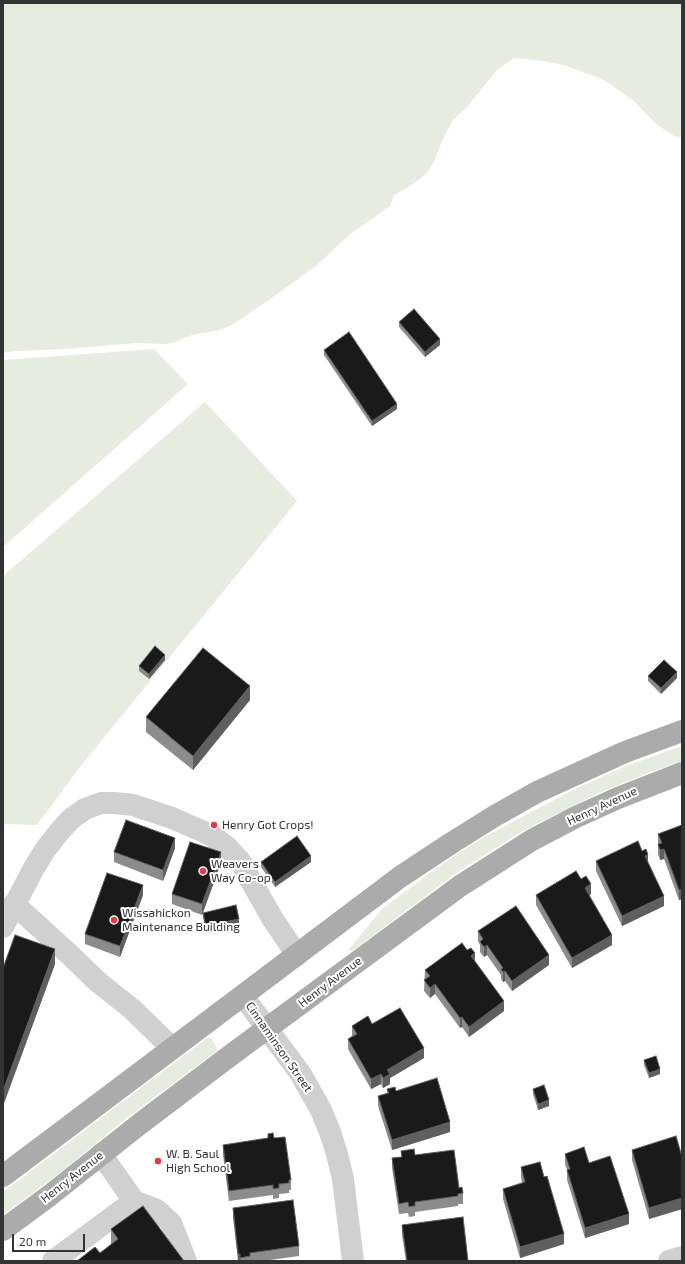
<!DOCTYPE html>
<html>
<head>
<meta charset="utf-8">
<style>
  body { margin:0 }
  #map { position:relative; width:685px; height:1264px; overflow:hidden; background:#fff; font-family:"Exo 2",sans-serif }
  canvas { display:block }
  .frame { position:absolute; inset:0; border:4px solid #333; pointer-events:none }
  .scale { position:absolute; left:12px; top:1234px; width:73px; height:18px; box-sizing:border-box; border:2px solid #333; border-top:0; padding-left:5px; font-size:12px; line-height:14px; white-space:nowrap; color:#333; -webkit-text-stroke:3px #fff; paint-order:stroke }
</style>
</head>
<body>
<div id="map">
<canvas width="685" height="1264"></canvas>
<div class="frame"></div>
<div class="scale">20 m</div>
</div>
<script>
const ctx = document.querySelector('canvas').getContext('2d');
ctx.lineJoin = 'round';
function fill(path, color) { ctx.fillStyle = color; ctx.fill(path, 'evenodd'); }
const toPath = rows => new Path2D(rows.map(r => 'M' + r).join(''));
function trace(path, color, width, dash) { ctx.strokeStyle = color; ctx.lineWidth = width; ctx.lineCap = dash ? 'butt' : 'round'; ctx.setLineDash(dash || []); ctx.stroke(path); }
function write(font, color, halo, rows, align = 'center') {
  ctx.font = font + ' "Exo 2",sans-serif'; ctx.lineWidth = 4; ctx.setLineDash([]); ctx.textBaseline = 'middle'; ctx.strokeStyle = halo; ctx.fillStyle = color; for (const [text, x, y, turn = 0] of rows) {
    ctx.save(); ctx.translate(x, y); ctx.rotate((+turn || 0) * Math.PI / 180); ctx.textAlign = isNaN(turn) ? turn : align; if (halo) ctx.strokeText(text, 0, 0); ctx.fillText(text, 0, 0); ctx.restore();
  }
}
const green = toPath([
  [3,3,682,3,682,138,674,136,656,124,635,102,610,84,602,79,564,65,544,61,514,58,496,71,468,106,453,120,442,141,434,162,426,174,407,188,394,195,390,206,349,235,317,265,276,295,234,324,220,330,192,335,172,343,165,344,135,343,66,349,16,351,3,353],
  [154,349,188,384,3,547,3,360],
  [205,402,297,501,80,767,37,825,3,824,3,576],
  [682,746,682,761,645,774,597,794,521,832,456,873,358,947,351,951,349,949,383,908,442,864,484,837,575,789,626,766],
  [207,1038,211,1038,217,1047,217,1051,128,1117,62,1171,3,1215,3,1192]
]);
const minor = toPath([
  [14,904,69,954,98,982,132,1009,172,1048],
  [3,927,34,868,45,850,59,832,71,819,85,809,101,803,115,803,133,805,172,818,211,835,226,846,240,861,272,918,297,955],
  [243,996,300,1073,321,1110,330,1132,337,1154,343,1179,353,1261],
  [134,1201,157,1210,171,1223,186,1261],
  [53,1261,134,1201,101,1154],
  [669,1261,682,1257]
]);
const major = toPath([
  [3,1176,400,877,453,842,493,817,537,792,625,752,682,731],
  [3,1230,49,1196,141,1123,231,1055,460,886,532,840,576,817,618,798,682,773]
]);
const wall = toPath([
  [399,322,440,345,425,357,399,327],
  [324,350,397,409,372,426,324,355],
  [165,660,149,679,139,671,139,666],
  [648,676,677,678,661,694,648,681],
  [250,700,193,770,146,732,146,717],
  [682,825,682,899,679,900,664,859,660,860,658,854,658,834],
  [175,848,163,881,114,862,114,852],
  [596,861,648,863,664,906,622,926,596,871],
  [261,862,311,862,275,887,261,867],
  [221,863,202,915,172,904,172,894],
  [581,879,591,894,589,896,612,945,572,968,536,905,536,895],
  [143,895,120,957,85,944,85,934],
  [203,913,239,924,206,932,203,918],
  [478,931,549,965,512,991,505,981,503,982,501,979,501,975,487,955,484,957,480,952,480,945,478,941],
  [475,961,504,1011,469,1037,462,1027,460,1028,435,994,430,998,424,991,425,970],
  [55,964,4,1103,3,1103,3,968],
  [372,1024,424,1058,390,1078,390,1084,383,1088,381,1084,371,1089,348,1049,348,1039,352,1036,352,1026],
  [644,1060,660,1074,649,1078,644,1065],
  [387,1089,396,1091,450,1132,392,1150,378,1106,378,1096,387,1093],
  [533,1089,549,1106,538,1110,533,1094],
  [268,1134,274,1138,291,1180,291,1190,289,1190,289,1193,279,1194,279,1198,273,1199,273,1195,229,1201,223,1155,223,1145,268,1138],
  [632,1150,682,1157,682,1209,649,1219,632,1160],
  [401,1151,415,1155,459,1188,463,1193,463,1204,458,1204,458,1206,415,1212,415,1216,409,1217,408,1213,399,1214,392,1168,392,1158,401,1157],
  [565,1154,589,1163,629,1224,585,1238,567,1180,567,1170,565,1164],
  [521,1167,564,1244,520,1258,503,1199,503,1189,522,1183,521,1177],
  [233,1208,299,1246,299,1256,263,1261,238,1261,233,1218],
  [402,1225,468,1261,406,1261,402,1235],
  [111,1229,184,1261,111,1244]
]);
const shadedWall = toPath([
  [440,339,440,345,425,357,425,352],
  [397,404,397,409,372,426,372,421],
  [165,655,165,660,149,679,149,674],
  [677,672,677,678,661,694,661,688],
  [250,686,250,700,193,770,193,756],
  [175,838,175,848,163,881,163,870],
  [664,849,664,859,660,860,660,850],
  [221,852,221,863,202,915,202,904],
  [648,855,648,865,645,856],
  [311,856,311,862,275,887,275,882],
  [591,884,591,894,585,898,585,888],
  [143,885,143,895,120,957,120,946],
  [682,889,682,899,679,900,679,890],
  [664,896,664,906,622,926,622,916],
  [239,919,239,924,206,932,206,926],
  [612,935,612,945,572,968,572,958],
  [487,945,487,955,484,957,484,947],
  [55,949,55,964,4,1103,4,1088],
  [475,953,475,964,471,956],
  [549,955,549,965,512,991,512,981],
  [505,971,505,981,503,982,503,972],
  [435,984,435,994,430,998,430,988],
  [504,1001,504,1011,469,1037,469,1027],
  [462,1017,462,1027,460,1028,460,1018],
  [424,1048,424,1058,390,1078,390,1084,383,1088,383,1078,387,1070],
  [660,1069,660,1074,649,1078,649,1073],
  [381,1074,381,1084,371,1089,371,1079],
  [549,1100,549,1106,538,1110,538,1104],
  [450,1122,450,1132,392,1150,392,1140],
  [682,1198,682,1209,649,1219,649,1208],
  [629,1214,629,1224,585,1238,585,1228],
  [564,1234,564,1244,520,1258,520,1247],
  [238,1254,240,1254,240,1261,238,1261]
]);
const building = toPath([
  [414,309,440,339,425,352,399,322,414,309],
  [349,332,397,404,372,421,324,350,349,332],
  [155,646,165,655,149,674,139,666,155,646],
  [203,648,250,686,193,756,146,717,203,648],
  [664,660,677,672,661,688,648,676,664,660],
  [126,820,175,838,163,870,114,852,126,820],
  [682,825,682,889,679,890,664,849,660,850,658,844,662,843,658,834,682,825],
  [297,836,311,856,275,882,261,862,297,836],
  [638,841,642,851,646,849,648,855,645,856,664,896,622,916,596,861,638,841],
  [190,842,221,852,202,904,172,894,190,842],
  [576,871,581,879,586,876,591,884,585,888,612,935,572,958,536,895,576,871],
  [107,873,143,885,120,946,85,934,107,873],
  [236,905,239,919,206,926,203,913,236,905],
  [516,906,549,955,512,981,505,971,503,972,501,969,503,968,487,945,484,947,480,942,483,939,478,931,516,906],
  [15,935,55,949,4,1088,3,1088,3,968,15,935],
  [462,943,467,950,471,948,475,953,471,956,504,1001,469,1027,462,1017,460,1018,435,984,430,988,424,980,430,976,425,970,462,943],
  [400,1008,424,1048,387,1070,390,1074,383,1078,381,1074,371,1079,348,1039,357,1034,352,1026,368,1016,372,1024,400,1008],
  [656,1056,660,1069,649,1073,644,1060,656,1056],
  [437,1078,450,1122,392,1140,378,1096,389,1093,387,1089,395,1087,396,1091,437,1078],
  [544,1085,549,1100,538,1104,533,1089,544,1085],
  [273,1133,274,1138,285,1137,291,1180,289,1180,289,1183,279,1184,279,1188,273,1189,273,1185,229,1191,223,1145,268,1138,268,1134,273,1133],
  [676,1136,682,1157,682,1198,649,1208,632,1150,676,1136],
  [584,1147,589,1163,610,1156,629,1214,585,1228,567,1170,570,1169,565,1154,584,1147],
  [414,1149,415,1155,454,1150,459,1188,462,1187,463,1193,458,1194,458,1196,415,1202,415,1206,413,1206,409,1207,408,1202,399,1204,392,1158,402,1157,401,1151,414,1149],
  [540,1162,544,1177,547,1176,564,1234,520,1247,503,1189,525,1182,521,1167,540,1162],
  [293,1200,299,1246,250,1253,250,1256,240,1258,240,1254,238,1254,233,1208,293,1200],
  [143,1206,184,1261,77,1261,95,1247,100,1253,118,1239,111,1229,143,1206],
  [463,1217,468,1261,407,1261,402,1225,463,1217]
]);
const markers = [
  [214,825,4,"#e63946"],
  [203,871,4,"#e63946"],
  [114,920,4,"#e63946"],
  [158,1161,4,"#e63946"]
];
const streetNames = [
  ["Henry Avenue",602,806,-25],
  ["Henry Avenue",330,982,-37],
  ["Cinnaminson Street",279,1047,55],
  ["Henry Avenue",72,1177,-38]
];
const poiNames = [
  ["Henry Got Crops!",222,825],
  ["Weavers",211,864],
  ["Way Co-op",211,878],
  ["Wissahickon",122,913],
  ["Maintenance Building",122,927],
  ["W. B. Saul",166,1154],
  ["High School",166,1168]
];
fill(green, '#e6ecdf');
trace(minor, '#d0d0d0', 22);
trace(major, '#ababab', 22);
fill(wall, '#8c8c8c');
fill(shadedWall, '#5f5f5f');
fill(building, '#1a1a1a');
trace(building, '#5f5f5f', 1);
for (const [x, y, r, color] of markers) { const dot = new Path2D(); dot.arc(x, y, r, 0, 2 * Math.PI); ctx.fillStyle = color; ctx.fill(dot); trace(dot, '#fff', 1.5); }
write('12px', '#333', '#fff', streetNames);
write('12px', '#333', '#fff', poiNames, 'left');
</script>
</body>
</html>
